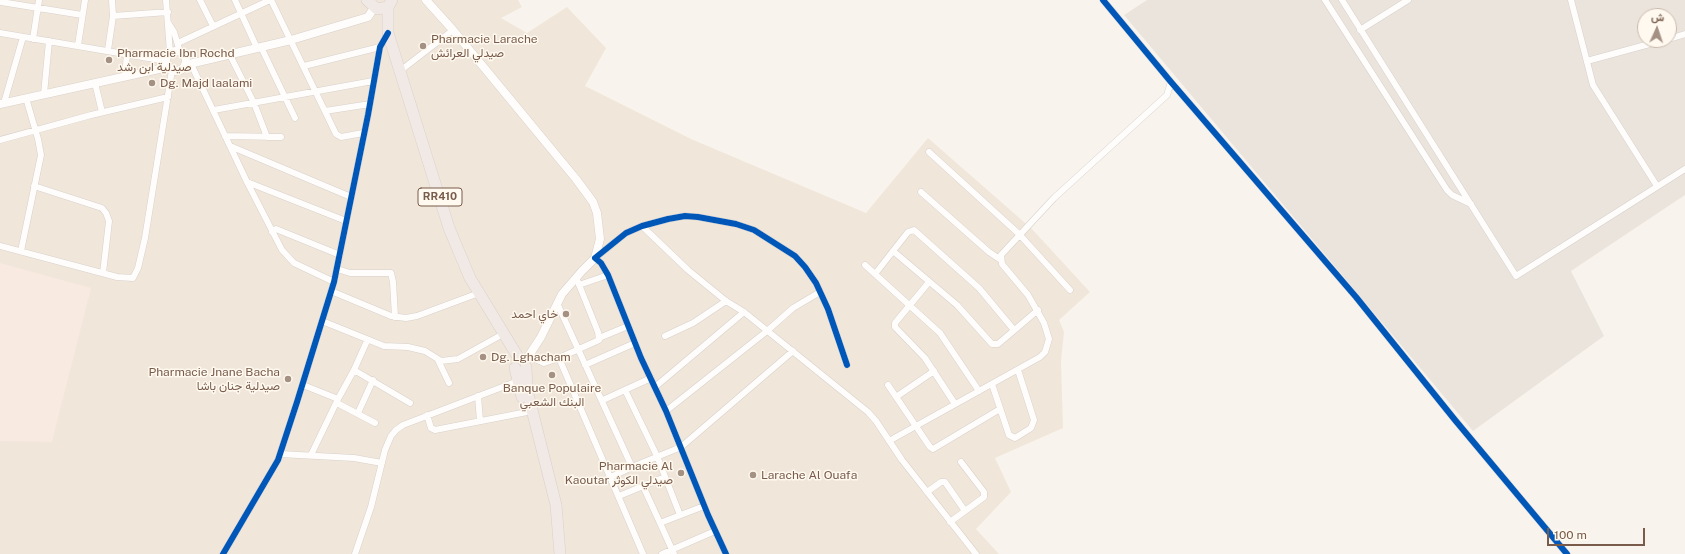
<!DOCTYPE html>
<html>
<head>
<meta charset="utf-8">
<style>
  body { margin:0 }
  #map { position:relative; width:1685px; height:554px; overflow:hidden; background:#f8f4ed; font-family:"Public Sans",Vazirmatn,sans-serif }
  canvas { display:block }
  .north { position:absolute; left:1637px; top:8px; width:40px; height:40px; box-sizing:border-box; background:#fff9ef; border:1px solid #c9baad; border-radius:50%; rotate:3deg; font-size:11px; font-weight:700; line-height:16px; text-align:center; color:#785b4b }
  .north::after { content:''; display:block; margin:auto; width:14px; height:18px; background:#a59184; clip-path:polygon(50% 0,100% 100%,50% 72%,0 100%) }
  .scale { position:absolute; left:1547px; top:528px; width:98px; height:18px; box-sizing:border-box; border:2px solid #785b4b; border-top:0; padding-left:5px; font-size:12px; line-height:14px; white-space:nowrap; color:#785b4b; -webkit-text-stroke:3px #fff9ef; paint-order:stroke }
</style>
</head>
<body>
<div id="map">
<canvas width="1685" height="554"></canvas>
<div class="north">ش</div>
<div class="scale">100 m</div>
</div>
<script>
const ctx = document.querySelector('canvas').getContext('2d');
ctx.lineJoin = 'round';
function fill(path, color) { ctx.fillStyle = color; ctx.fill(path, 'evenodd'); }
const toPath = rows => new Path2D(rows.map(r => 'M' + r).join(''));
function trace(path, color, width, dash) { ctx.strokeStyle = color; ctx.lineWidth = width; ctx.lineCap = dash ? 'butt' : 'round'; ctx.setLineDash(dash || []); ctx.stroke(path); }
function write(font, color, halo, rows, align = 'center') {
  ctx.font = font + ' "Public Sans",Vazirmatn,sans-serif'; ctx.lineWidth = 3; ctx.setLineDash([]); ctx.textBaseline = 'middle'; ctx.strokeStyle = halo; ctx.fillStyle = color; for (const [text, x, y, turn = 0] of rows) {
    ctx.save(); ctx.translate(x, y); ctx.rotate((+turn || 0) * Math.PI / 180); ctx.textAlign = isNaN(turn) ? turn : align; if (halo) ctx.strokeText(text, 0, 0); ctx.fillText(text, 0, 0); ctx.restore();
  }
}
const residential = toPath([
  [0,0,518,0,522,7,501,18,527,33,567,7,606,48,585,86,691,139,866,213,928,138,1032,229,1090,292,1059,320,1064,332,1061,361,1063,428,995,458,1011,492,976,529,999,554,0,554]
]);
const commercial = toPath([
  [0,263,91,288,52,442,0,441]
]);
const industrial = toPath([
  [1147,0,1685,0,1685,195,1571,271,1604,336,1473,431,1124,15],
  [1645,16,1669,16,1669,40,1645,40]
]);
const street = toPath([
  [112,0,113,16],
  [166,0,170,52],
  [200,0,213,26],
  [235,0,257,48],
  [271,0,336,134,341,137,363,133],
  [1103,0,1171,82,1356,297,1455,420,1567,554],
  [1325,0,1447,190,1452,195,1471,204],
  [1342,0,1516,276,1685,169],
  [1571,0,1593,85,1657,186],
  [1,2,82,15],
  [169,24,174,32,180,52],
  [1360,30,1408,0],
  [0,33,166,61],
  [33,39,39,0],
  [1669,39,1685,34],
  [178,43,270,0],
  [78,45,85,0],
  [261,47,295,118],
  [108,50,113,16,168,12],
  [230,55,254,103,267,137],
  [1587,61,1664,40],
  [191,64,247,182,282,250,294,263,334,282],
  [304,66,380,47],
  [400,71,453,30],
  [125,77,127,53],
  [95,83,102,112],
  [44,94,49,41],
  [4,103,23,37],
  [214,110,373,81],
  [325,111,370,104],
  [225,136,281,137],
  [0,140,91,115,168,97],
  [230,146,351,197],
  [929,152,1019,234,1070,290],
  [247,182,346,221],
  [34,186,102,208,106,213,109,221,108,230,103,273],
  [921,192,989,252,1001,260],
  [642,226,688,270,726,301,744,312,868,412,876,421,902,460,976,554],
  [272,232,276,229,340,255],
  [0,246,117,277,133,278,138,268,145,238,172,70],
  [21,251,41,155,38,139,26,98],
  [893,251,957,305,992,344,998,344,1038,310],
  [865,265,940,333,979,391],
  [337,269,350,273,391,273,393,282,395,317],
  [875,274,908,232,914,230,979,288,1014,330],
  [576,277,598,332,599,340,559,358,643,554],
  [929,282,895,323,895,327,925,358,955,404],
  [579,285,608,275],
  [331,291,391,316,406,318,417,316,479,293],
  [557,303,632,467,611,477],
  [322,321,384,346,408,347,425,351,441,361,458,359,503,334],
  [665,336,693,323,726,301],
  [599,338,628,326],
  [529,356,544,363,559,358],
  [438,360,449,383],
  [585,365,635,343],
  [354,370,410,403],
  [992,384,1009,435,1015,438,1031,428,1034,420,1018,370],
  [303,385,338,399,354,370,367,341],
  [888,385,930,447,933,449,1000,409],
  [655,387,744,312],
  [625,390,657,456,680,515],
  [478,396,480,421],
  [896,397,934,371],
  [603,400,651,378],
  [337,403,375,423],
  [666,411,767,331,793,308,820,292],
  [358,413,373,380],
  [427,415,431,428,435,430,527,412],
  [889,441,1040,357,1045,352,1049,339,1044,323,1028,295,1002,264,1001,255,1054,198,1167,95,1171,82],
  [280,454,354,458,382,463],
  [311,455,338,399],
  [632,467,681,447,793,351],
  [643,486,660,523],
  [927,492,941,482,945,482,965,511],
  [619,496,665,477],
  [950,522,984,497,984,492,961,462],
  [223,554,278,460,297,402,334,282,368,115,380,47,388,33],
  [355,554,371,507,385,450,391,436,396,430,403,425,518,381],
  [662,554,715,531],
  [674,554,660,523,704,506],
  [726,554,708,515,666,411,641,358,608,275,601,263,595,258,626,233,642,226,668,219,685,216,698,217,736,224,754,230,795,256,805,267,816,283,828,309,847,365]
]);
const secondary = toPath([
  [426,0,453,30,576,179,593,202,597,213,600,239,595,258,582,271,562,294,541,337,526,360],
  '166 61a10 10 0 1 1 20 0a10 10 0 1 1-20 0Z',
  [185,65,291,40,368,17,374,8],
  [0,104,168,67]
]);
const highway = toPath([
  [367,0,377,9,388,7,392,0],
  [388,7,388,33,449,228,470,278,518,357],
  [526,367,527,390,556,505,560,554],
  [515,368,522,397]
]);
const cycleway = toPath([
  [1103,0,1171,82,1356,297,1455,420,1567,554],
  [223,554,278,460,297,402,334,282,368,115,380,47,388,33],
  [726,554,708,515,666,411,641,358,608,275,601,263,595,258,626,233,642,226,668,219,685,216,698,217,736,224,754,230,795,256,805,267,816,283,828,309,847,365]
]);
const markers = [
  [423,46,4,"#a59184"],
  [109,60,4,"#a59184"],
  [152,83,4,"#a59184"],
  [566,314,4,"#a59184"],
  [483,357,4,"#a59184"],
  [552,375,4,"#a59184"],
  [288,379,4,"#a59184"],
  [681,473,4,"#a59184"],
  [753,475,4,"#a59184"]
];
const shields = [
  [440,197,44]
];
const shieldNames = [
  ["RR410",440,197]
];
const poiNames = [
  ["Pharmacie Larache",431,39],
  ["صيدلي العرائش",431,53],
  ["Pharmacie Ibn Rochd",117,53],
  ["صيدلية ابن رشد",117,67],
  ["Dg. Majd laalami",160,83],
  ["خاي احمد",558,314,"right"],
  ["Dg. Lghacham",491,357],
  ["Pharmacie Jnane Bacha",280,372,"right"],
  ["صيدلية جنان باشا",280,386,"right"],
  ["Banque Populaire",552,388,"center"],
  ["البنك الشعبي",552,402,"center"],
  ["Pharmacie Al",673,466,"right"],
  ["Kaoutar صيدلي الكوثر",673,480,"right"],
  ["Larache Al Ouafa",761,475]
];
fill(residential, '#f1e6da');
fill(commercial, '#f8e9e1');
fill(industrial, '#ebe4dd');
trace(street, '#d7d1cb', 7);
trace(secondary, '#d8d0c9', 9);
trace(highway, '#dad1ca', 12);
trace(street, '#fefdfc', 6);
trace(secondary, '#fefdfc', 8);
trace(highway, '#f1e9e5', 11);
trace(cycleway, '#0057b8', 6);
for (const [x, y, r, color] of markers) { const dot = new Path2D(); dot.arc(x, y, r, 0, 2 * Math.PI); ctx.fillStyle = color; ctx.fill(dot); trace(dot, '#fff9ef', 1.5); }
for (const [x, y, w] of shields) { const box = new Path2D(); box.roundRect(x - w / 2, y - 9, w, 18, 3); ctx.fillStyle = '#fff9ef'; ctx.fill(box); trace(box, '#785b4b', 1); }
write('bold 11px', '#785b4b', null, shieldNames);
write('12px', '#785b4b', '#fff9ef', poiNames, 'left');
</script>
</body>
</html>
